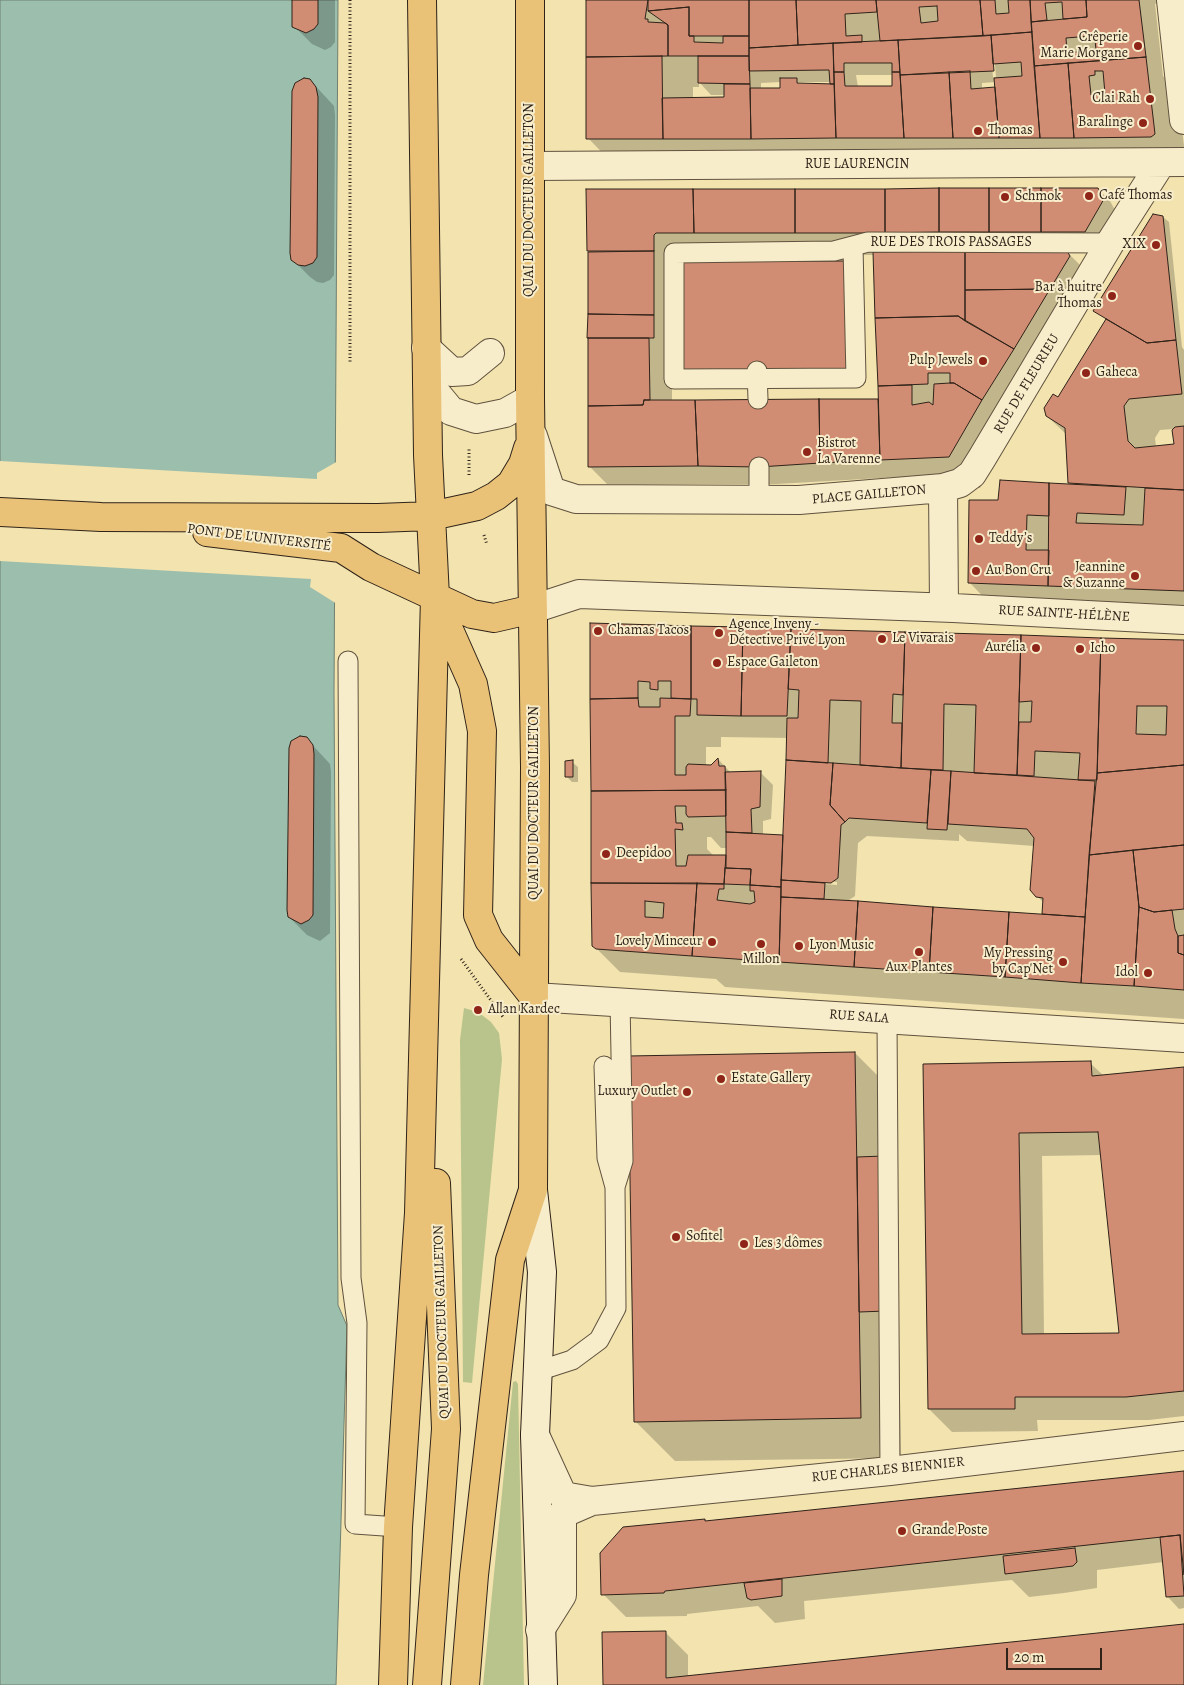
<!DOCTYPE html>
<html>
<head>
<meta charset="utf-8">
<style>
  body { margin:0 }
  #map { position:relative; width:1184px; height:1685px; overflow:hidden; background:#f2e3af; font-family:Alegreya,serif }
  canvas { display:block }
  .scale { position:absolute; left:1006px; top:1648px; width:96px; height:22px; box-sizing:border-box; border:2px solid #2f2218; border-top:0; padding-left:6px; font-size:15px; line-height:18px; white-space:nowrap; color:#2f2218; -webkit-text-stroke:4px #f7edcb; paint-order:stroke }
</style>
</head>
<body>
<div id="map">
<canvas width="1184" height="1685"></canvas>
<div class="scale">20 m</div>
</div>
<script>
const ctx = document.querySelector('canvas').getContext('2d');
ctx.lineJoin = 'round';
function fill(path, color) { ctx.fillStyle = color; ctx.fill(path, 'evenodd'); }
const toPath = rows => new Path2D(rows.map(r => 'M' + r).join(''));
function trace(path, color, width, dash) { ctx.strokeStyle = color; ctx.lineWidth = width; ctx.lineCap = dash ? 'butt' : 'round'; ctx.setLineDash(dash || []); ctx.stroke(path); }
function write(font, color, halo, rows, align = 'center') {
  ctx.font = font + ' Alegreya,serif'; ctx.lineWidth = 4; ctx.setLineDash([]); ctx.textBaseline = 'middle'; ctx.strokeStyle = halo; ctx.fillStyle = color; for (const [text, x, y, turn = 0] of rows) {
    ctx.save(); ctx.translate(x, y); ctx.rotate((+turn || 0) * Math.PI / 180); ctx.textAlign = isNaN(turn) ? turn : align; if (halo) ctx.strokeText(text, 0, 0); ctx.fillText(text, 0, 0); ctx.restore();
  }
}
const green = toPath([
  [464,1008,478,1012,491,1022,499,1033,502,1059,472,1383,463,1382,460,1040],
  [516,1381,518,1384,524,1685,483,1685,513,1382]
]);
const water = toPath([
  [0,0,338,0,334,692,338,1305,347,1326,336,1685,0,1685,0,0]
]);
const pier = toPath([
  [0,461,317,479,317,473,338,461,337,604,310,587,311,579,0,561]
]);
const shadow = toPath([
  [294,0,335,0,335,42,331,47,325,50,312,44,294,26],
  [588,0,1158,0,1158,3,1155,4,1163,76,1177,90,1184,146,1184,168,1023,160,1012,149,975,149,976,160,619,170,588,138],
  [991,53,994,53,996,77,993,77],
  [856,75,893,75,894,87,858,87],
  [699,82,711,95,725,95,725,99,693,99,693,87,699,87],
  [781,82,782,90,761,90,761,83],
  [798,82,831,82,831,85,798,85],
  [996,82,995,89,982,90,982,83],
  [310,80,334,106,335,115,334,275,330,280,323,283,317,282,310,277,292,259],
  [1098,189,1110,201,1116,212,1097,243,1067,252,1090,275,1036,373,1044,382,980,488,913,491,899,477,777,484,607,484,589,466,588,191],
  [826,255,875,255,880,400,672,401,672,370,827,262],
  [1163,217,1169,222,1182,347,1184,350,1184,621,1001,615,970,583,1000,501,1070,485,1067,435,1047,416,1107,320,1095,310],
  [1173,429,1175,445,1156,447,1155,438,1160,430],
  [591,624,1184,641,1184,1019,725,987,716,979,620,972,593,945],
  [721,737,788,738,784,836,763,835,763,821,771,819,773,785,761,773,731,773,718,759,711,766,706,766,706,747,721,747],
  [959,834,967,841,1034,846,1037,896,1044,903,1043,915,846,902,855,896,858,843,867,836,959,841],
  [707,837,711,837,721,848,727,848,727,858,714,856,707,849],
  [799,880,837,882,837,885,799,882],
  [306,738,330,764,331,772,330,933,320,941,307,935,289,917],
  [572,762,578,767,578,782,572,782,566,776],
  [855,1053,895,1093,901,1458,675,1461,635,1421],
  [1090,1063,1104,1076,1184,1069,1184,1416,1149,1420,1037,1420,1038,1431,952,1432,929,1409,924,1066],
  [1102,1155,1121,1334,1044,1335,1042,1156],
  [1184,1472,1184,1608,1179,1609,1168,1597,1164,1562,1097,1570,1097,1588,1064,1593,1029,1597,1012,1580,804,1601,805,1619,775,1623,758,1606,687,1614,687,1616,626,1617,603,1594,704,1520,706,1522],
  [1184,1625,1184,1685,604,1685,665,1632,688,1655,688,1676]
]);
const building = toPath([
  [292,0,318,0,318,24,314,29,306,33,292,27,292,0],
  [586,0,648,0,645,19,648,19,648,22,665,23,668,25,668,56,586,57,586,0],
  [648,0,749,0,749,36,689,36,689,7,648,11,648,0],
  [749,0,796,0,798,45,749,48,749,0],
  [796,0,876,0,877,12,845,14,846,36,862,35,862,42,798,45,796,0],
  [876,0,980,0,983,36,880,41,876,0],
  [937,6,938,21,921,23,919,7,937,6],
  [980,0,995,0,996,14,1009,13,1008,0,1030,0,1032,32,983,36,980,0],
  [1030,0,1086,0,1087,17,1063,19,1062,2,1045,3,1047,20,1031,22,1030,0],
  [1086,0,1139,0,1146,57,1034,66,1031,22,1087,17,1086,0],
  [1091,36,1091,39,1095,40,1096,50,1067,53,1066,38,1091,36],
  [689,7,689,36,694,36,694,42,723,43,723,36,749,36,749,56,668,56,668,25,648,11,689,7],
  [1032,32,1040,138,999,138,994,78,1022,76,1021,62,993,64,991,35,1032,32],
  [991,35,994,71,900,75,898,40,991,35],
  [898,40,900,72,892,72,892,63,844,63,844,72,834,72,833,43,898,40],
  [833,43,834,84,830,84,829,70,749,71,749,48,833,43],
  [662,56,663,139,586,139,586,57,662,56],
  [698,56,749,56,750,84,698,83,698,56],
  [1146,57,1155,134,1151,137,1074,138,1068,63,1146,57],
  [1095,71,1103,71,1105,94,1091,95,1089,76,1095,75,1095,71],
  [1068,63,1074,138,1040,138,1034,66,1068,63],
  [970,71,971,89,995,87,999,138,953,138,949,72,970,71],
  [834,72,844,72,845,86,892,86,892,72,900,72,904,138,836,138,834,72],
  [949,72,953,138,904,138,900,75,949,72],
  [304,78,310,79,316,87,318,97,317,257,313,263,305,266,298,265,291,260,290,253,292,91,295,83,304,78],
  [780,78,797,78,797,83,834,84,836,138,751,139,750,88,780,88,780,78],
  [724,84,750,84,751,139,663,139,662,98,724,97,724,84],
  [939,188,989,188,989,232,939,232,939,188],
  [939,188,939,232,885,233,885,189,939,188],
  [989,188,1041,188,1041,232,989,232,989,188],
  [1041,188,1098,188,1104,199,1085,232,1041,232,1041,188],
  [586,189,693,189,694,233,656,233,654,235,654,251,587,251,586,189],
  [693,189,795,189,795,233,694,233,693,189],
  [795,189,885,189,885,233,795,233,795,189],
  [1153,214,1163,216,1176,340,1147,343,1093,311,1153,214],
  [654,251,654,315,588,314,588,252,654,251],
  [965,251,965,321,958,316,875,318,873,252,965,251],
  [965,251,1067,251,1070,256,1050,289,965,290,965,251],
  [682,261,845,261,848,371,682,372,682,261],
  [1050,289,1014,349,965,321,965,290,1050,289],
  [588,314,654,315,654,338,587,338,588,314],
  [958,316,1014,349,982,400,954,383,950,383,950,373,928,373,928,384,878,386,875,318,958,316],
  [1106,319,1147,343,1176,340,1182,394,1129,399,1124,406,1128,441,1135,448,1174,444,1172,430,1175,427,1184,426,1184,490,1068,483,1065,428,1046,416,1044,408,1053,394,1058,397,1106,319],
  [588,338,649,338,650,400,644,400,643,405,588,406,588,338],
  [950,383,954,383,982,400,949,457,880,460,878,386,912,385,912,405,929,402,933,405,934,384,950,383],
  [819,399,820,463,759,467,698,466,695,400,819,399],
  [819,399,878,399,880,460,820,463,819,399],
  [644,400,695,400,698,466,588,467,588,406,643,405,644,400],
  [1000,480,1049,483,1049,516,1027,515,1026,550,1049,550,1048,586,968,583,969,500,998,500,1000,480],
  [1049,483,1126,487,1124,515,1077,513,1076,523,1143,525,1145,488,1184,490,1184,591,1048,586,1049,483],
  [590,623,691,626,691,699,671,698,671,681,658,681,658,690,650,689,650,682,638,681,638,698,590,699,590,623],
  [691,626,743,627,741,716,697,715,697,699,691,699,691,626],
  [743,627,791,629,787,716,741,716,743,627],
  [791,629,905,632,903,695,893,694,892,723,902,723,901,768,860,765,861,701,830,700,828,763,786,760,787,718,798,718,799,690,788,689,791,629],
  [905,632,1021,635,1017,775,974,773,976,705,944,704,943,770,901,768,905,632],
  [1021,635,1101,638,1097,780,1078,780,1080,753,1035,751,1034,776,1017,775,1019,722,1031,722,1032,701,1019,702,1021,635],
  [1101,638,1184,640,1184,765,1097,773,1101,638],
  [1137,706,1167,706,1166,735,1136,734,1137,706],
  [638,698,639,707,660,707,660,698,691,699,690,716,675,716,675,775,686,775,686,767,688,764,711,765,718,758,719,766,725,766,726,790,591,791,590,699,638,698],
  [300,736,307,737,313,745,314,754,313,915,309,920,301,924,288,917,287,910,289,748,291,741,300,736],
  [573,760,573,777,565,777,565,761,573,760],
  [786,760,833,763,830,805,845,822,841,825,838,878,831,883,781,880,786,760],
  [833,763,931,770,927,823,849,818,845,822,830,805,833,763],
  [1184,765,1184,845,1089,855,1097,773,1184,765],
  [931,770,951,771,947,830,927,829,931,770],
  [761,771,760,807,751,809,752,833,726,832,725,772,761,771],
  [951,771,1095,781,1085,917,1042,914,1043,898,1036,897,1030,890,1034,838,1027,829,948,824,951,771],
  [726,790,726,816,688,817,686,814,686,806,675,806,676,823,682,823,683,830,675,829,676,866,686,866,688,855,726,855,724,884,591,883,591,791,726,790],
  [726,832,783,835,781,887,750,885,751,869,726,868,726,832],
  [1184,845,1184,909,1154,912,1139,907,1133,850,1184,845],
  [1133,850,1139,907,1134,986,1081,983,1089,855,1133,850],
  [725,868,751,869,750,885,724,884,725,868],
  [781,880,825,883,824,899,781,897,781,880],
  [591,883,697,883,692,956,596,949,592,946,591,883],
  [645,901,664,903,663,918,645,917,645,901],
  [697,883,724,884,724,889,719,889,717,900,750,904,755,902,754,891,750,891,750,885,781,887,779,962,692,956,697,883],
  [781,897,858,901,854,967,779,962,781,897],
  [858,901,933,907,929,972,854,967,858,901],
  [933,907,1009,912,1005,977,929,972,933,907],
  [1139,907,1154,912,1172,910,1175,929,1178,936,1178,953,1184,955,1184,990,1134,986,1139,907],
  [1009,912,1085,917,1081,983,1005,977,1009,912],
  [1184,935,1184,955,1178,953,1178,936,1184,935],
  [855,1052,861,1418,634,1422,628,1056,855,1052],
  [1091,1061,1092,1076,1184,1067,1184,1391,1126,1397,1015,1397,1015,1409,928,1409,923,1064,1091,1061],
  [1098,1132,1119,1333,1022,1334,1019,1133,1098,1132],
  [884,1156,886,1311,859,1312,857,1157,884,1156],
  [1184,1471,1184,1575,1180,1535,665,1591,664,1593,601,1595,600,1553,623,1527,705,1519,705,1521,1184,1471],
  [1180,1535,1184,1596,1166,1597,1160,1537,1180,1535],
  [1075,1548,1077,1562,1073,1566,1005,1574,1003,1556,1075,1548],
  [782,1579,782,1596,751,1600,747,1598,744,1583,782,1579],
  [1184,1624,1184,1685,603,1685,602,1632,666,1631,666,1678,1184,1624]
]);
const path = toPath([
  [350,0,350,363],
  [469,475,469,449],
  [484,535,487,545],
  [461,959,503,1017]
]);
const lane = toPath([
  [853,246,856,378,674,379,674,253,834,251,853,246,868,242,1110,243],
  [757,371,758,399],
  [759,467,759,500],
  [348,661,351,1278,357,1323,355,1524,398,1527],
  [887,1019,890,1471],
  [604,1066,607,1158,615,1187],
  [538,1371,572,1360,599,1340,616,1308,615,1187,623,1161,620,1001]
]);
const street = toPath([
  [1171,0,1184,120],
  [530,166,1184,162],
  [426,348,452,372,468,371,490,353],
  [427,382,451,411,476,419,505,413,530,399],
  [533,436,551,491,576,499,799,500,943,488,960,483,972,474,982,458,1110,243,1161,163],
  [943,488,944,607],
  [533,609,579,594,953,608,1184,620],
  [534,997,1184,1038],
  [535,1435,563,1496,592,1501,890,1471,1184,1436],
  [540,1630,562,1595,562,1514,592,1501]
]);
const secondary = toPath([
  [533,1190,542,1272,535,1435,543,1685]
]);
const primary = toPath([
  [0,512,101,517,378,518,431,516,477,506,496,496,511,484,523,464,528,448],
  [207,532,341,548,371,567,472,614,494,618,533,609],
  [438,605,473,684,482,731,478,915,489,940,534,997],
  [393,1685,398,1527,419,1213,435,597,428,455,422,0],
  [427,1685,446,1429,436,1183],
  [465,1685,474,1575,510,1260,533,1190,535,767,530,399,530,0]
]);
const markers = [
  [1138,46,5,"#8f2418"],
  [1150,99,5,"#8f2418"],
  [1143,123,5,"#8f2418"],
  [978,131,5,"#8f2418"],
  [1089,196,5,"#8f2418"],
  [1005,197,5,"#8f2418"],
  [1156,245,5,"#8f2418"],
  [1112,296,5,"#8f2418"],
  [983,361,5,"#8f2418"],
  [1086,373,5,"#8f2418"],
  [807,452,5,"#8f2418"],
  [979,539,5,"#8f2418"],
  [976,571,5,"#8f2418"],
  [1135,576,5,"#8f2418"],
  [598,631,5,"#8f2418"],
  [719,633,5,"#8f2418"],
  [882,639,5,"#8f2418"],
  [1036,648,5,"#8f2418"],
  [1080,649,5,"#8f2418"],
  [717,663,5,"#8f2418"],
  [606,854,5,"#8f2418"],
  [712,942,5,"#8f2418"],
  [761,944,5,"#8f2418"],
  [799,946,5,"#8f2418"],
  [919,952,5,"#8f2418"],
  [1063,962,5,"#8f2418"],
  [1148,973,5,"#8f2418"],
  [478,1010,5,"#8f2418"],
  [721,1079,5,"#8f2418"],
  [687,1092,5,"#8f2418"],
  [676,1237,5,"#8f2418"],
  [744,1244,5,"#8f2418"],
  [902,1531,5,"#8f2418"]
];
const poiNames = [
  ["Crêperie",1128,38,"right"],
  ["Marie Morgane",1128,54,"right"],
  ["Clai Rah",1140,99,"right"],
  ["Baralinge",1133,123,"right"],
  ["Thomas",988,131],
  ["Café Thomas",1099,196],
  ["Schmok",1015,197],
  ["XIX",1146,245,"right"],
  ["Bar à huitre",1102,288,"right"],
  ["Thomas",1102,304,"right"],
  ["Pulp Jewels",973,361,"right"],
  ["Gaheca",1096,373],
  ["Bistrot",817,444],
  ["La Varenne",817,460],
  ["Teddy’s",989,539],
  ["Jeannine",1125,568,"right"],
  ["& Suzanne",1125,584,"right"],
  ["Au Bon Cru",986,571],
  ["Agence Inveny -",729,625],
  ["Détective Privé Lyon",729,641],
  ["Chamas Tacos",608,631],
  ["Le Vivarais",892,639],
  ["Aurélia",1026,648,"right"],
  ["Icho",1090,649],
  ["Espace Gaileton",727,663],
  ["Deepidoo",616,854],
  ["Lovely Minceur",702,942,"right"],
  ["Lyon Music",809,946],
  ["My Pressing",1053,954,"right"],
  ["by Cap'Net",1053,970,"right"],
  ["Millon",761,960,"center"],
  ["Aux Plantes",919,968,"center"],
  ["Idol",1138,973,"right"],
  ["Allan Kardec",488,1010],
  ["Estate Gallery",731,1079],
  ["Luxury Outlet",677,1092,"right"],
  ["Sofitel",686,1237],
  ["Les 3 dômes",754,1244],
  ["Grande Poste",912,1531]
];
const streetNames = [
  ["RUE LAURENCIN",857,165],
  ["QUAI DU DOCTEUR GAILLETON",530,200,-90],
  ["RUE DES TROIS PASSAGES",951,243],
  ["RUE DE FLEURIEU",1027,384,-59],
  ["PLACE GAILLETON",869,495,-5],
  ["PONT DE L'UNIVERSITÉ",259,538,7],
  ["RUE SAINTE-HÉLÈNE",1064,614,3],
  ["QUAI DU DOCTEUR GAILLETON",535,803,-90],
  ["RUE SALA",859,1017,4],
  ["QUAI DU DOCTEUR GAILLETON",442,1322,-92],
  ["RUE CHARLES BIENNIER",888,1470,-6]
];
fill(green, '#b9c48c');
fill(water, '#9bbead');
trace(water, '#708071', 1);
fill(pier, '#f2e3af');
fill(shadow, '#0003');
fill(building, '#d18d74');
trace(building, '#2f2218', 1);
trace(lane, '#60523e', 21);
trace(street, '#60523e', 30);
trace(secondary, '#2f2218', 30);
trace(primary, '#2f2218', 30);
trace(path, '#2f2218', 3, [1, 2.5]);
trace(lane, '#f7edcb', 19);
trace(street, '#f7edcb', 28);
trace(secondary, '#f7edcb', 28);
trace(primary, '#e9c278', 28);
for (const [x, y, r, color] of markers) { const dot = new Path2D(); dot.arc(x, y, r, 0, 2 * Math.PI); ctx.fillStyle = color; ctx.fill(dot); trace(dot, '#f7edcb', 2); }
write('14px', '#2f2218', '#f7edcb', poiNames, 'left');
write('14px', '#2f2218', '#f7edcb', streetNames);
</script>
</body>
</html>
